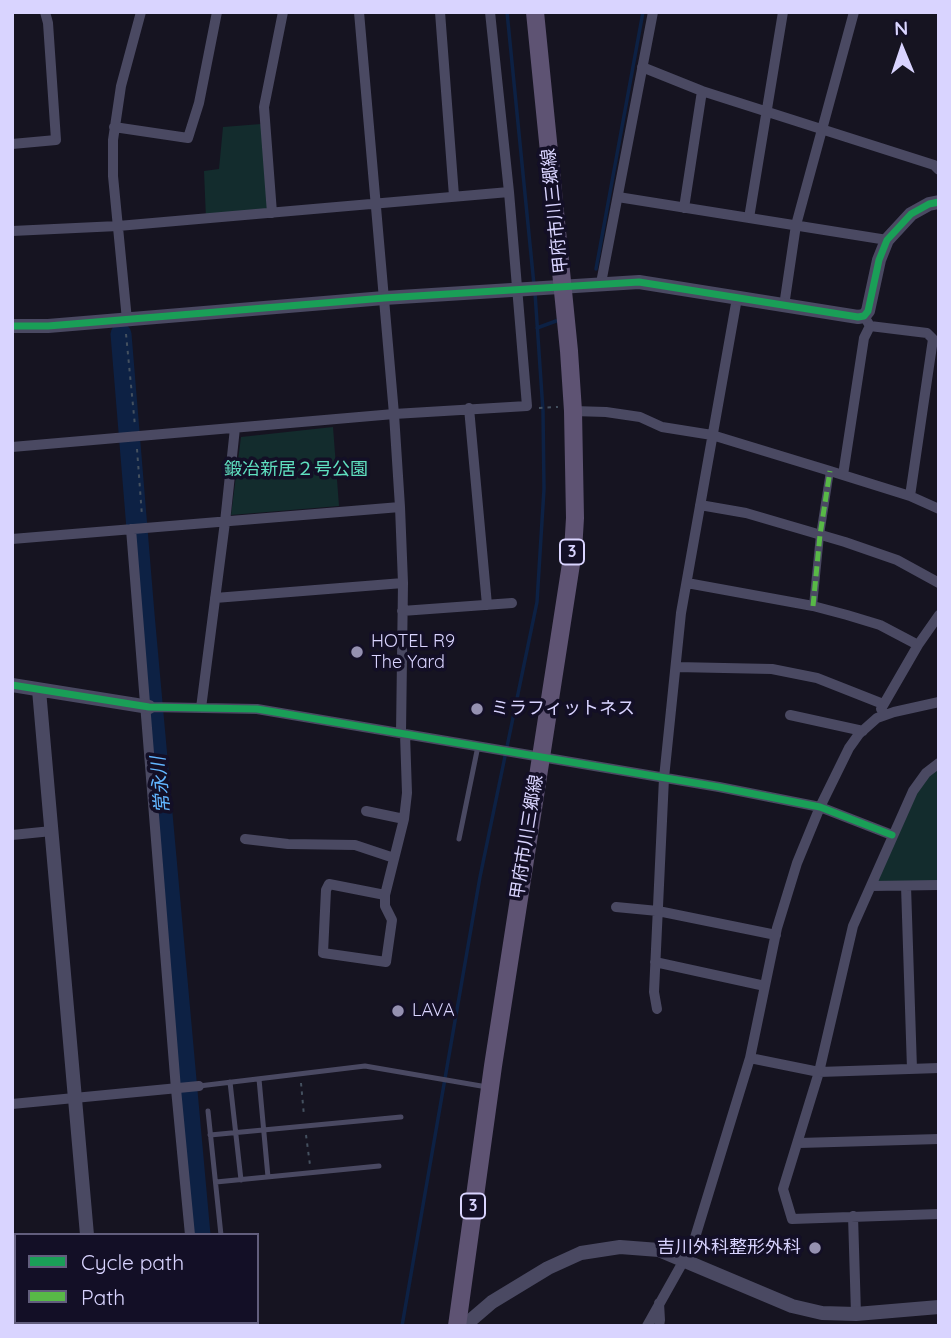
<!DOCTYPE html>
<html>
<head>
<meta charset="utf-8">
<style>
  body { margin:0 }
  #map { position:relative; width:951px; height:1338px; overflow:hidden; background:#161421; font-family:Quicksand,sans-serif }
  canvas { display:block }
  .frame { position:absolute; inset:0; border:14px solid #d9d4ff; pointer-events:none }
  .legend { position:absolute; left:14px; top:1233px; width:245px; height:91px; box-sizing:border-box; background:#130f26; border:2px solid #625e7d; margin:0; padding:9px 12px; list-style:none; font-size:21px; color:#d9d4ff }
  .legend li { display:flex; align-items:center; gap:14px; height:35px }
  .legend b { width:35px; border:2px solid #625e7d }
  .north { position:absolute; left:867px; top:14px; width:70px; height:70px; -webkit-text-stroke:5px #130f26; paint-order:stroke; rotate:358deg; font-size:19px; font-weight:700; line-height:28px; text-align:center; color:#d9d4ff }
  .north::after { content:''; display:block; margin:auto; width:24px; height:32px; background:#d9d4ff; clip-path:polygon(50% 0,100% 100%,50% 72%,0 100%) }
</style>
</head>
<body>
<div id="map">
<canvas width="951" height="1338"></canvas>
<div class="frame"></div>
<ul class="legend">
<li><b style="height:9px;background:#1a9f57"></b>Cycle path</li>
<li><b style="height:9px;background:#58b947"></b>Path</li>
</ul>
<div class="north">N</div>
</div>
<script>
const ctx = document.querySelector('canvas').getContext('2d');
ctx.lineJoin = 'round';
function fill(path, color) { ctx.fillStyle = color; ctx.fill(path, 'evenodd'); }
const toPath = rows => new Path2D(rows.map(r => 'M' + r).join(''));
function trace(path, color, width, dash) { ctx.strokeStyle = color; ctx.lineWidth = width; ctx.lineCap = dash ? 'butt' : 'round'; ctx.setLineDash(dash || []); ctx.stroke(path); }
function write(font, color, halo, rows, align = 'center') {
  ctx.font = font + ' Quicksand,"Noto Sans JP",sans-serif'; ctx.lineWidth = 7; ctx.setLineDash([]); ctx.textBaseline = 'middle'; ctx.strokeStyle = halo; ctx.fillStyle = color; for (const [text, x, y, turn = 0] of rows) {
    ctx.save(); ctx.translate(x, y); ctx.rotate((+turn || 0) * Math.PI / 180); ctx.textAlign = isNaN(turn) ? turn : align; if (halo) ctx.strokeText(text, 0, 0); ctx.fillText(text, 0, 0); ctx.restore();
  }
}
const green = toPath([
  [261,124,272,213,206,219,204,171,219,169,223,127],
  [333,427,339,506,231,515,241,437],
  [939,763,939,885,871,886,913,791]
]);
const stream = toPath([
  [507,12,534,285],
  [596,269,643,12],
  [537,328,556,321],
  [402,1326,480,877,537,602,544,489,543,411,535,293]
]);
const river = toPath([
  [121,334,144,614,200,1235],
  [207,1322,208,1326]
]);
const path = toPath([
  [126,334,135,426],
  [539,408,558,407],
  [137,449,142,516],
  [301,1083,304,1116],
  [306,1135,310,1165]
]);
const service = toPath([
  [459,839,478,746],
  [259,1079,268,1177],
  [230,1082,241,1180],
  [199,1086,365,1066,487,1087],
  [208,1111,221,1235],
  [210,1135,401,1117],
  [216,1182,379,1166],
  [229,1322,229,1326]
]);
const pedestrian = toPath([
  [813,606,820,535,830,471]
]);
const minor = toPath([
  [359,12,394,414,400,507,403,583,401,733],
  [440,12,454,196],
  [642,67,702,91,934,165,939,170],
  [114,127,188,138,199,103,217,12],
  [12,144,56,140,48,23,45,12],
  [618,197,887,240],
  [684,208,702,91],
  [272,213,264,107,283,12],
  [749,218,783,12],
  [12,231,118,226,509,192],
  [601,283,653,12],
  [784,306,796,225,854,12],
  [127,320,113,176,113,140,121,86,141,12],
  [870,326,927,333,933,339,910,496],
  [469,408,487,605],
  [573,411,606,412,640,417,662,427,712,435,830,471,910,496,939,509],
  [12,447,394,414,527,406,509,192,490,12],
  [843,475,864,338,870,326,867,321],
  [700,505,746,513,845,542,897,560,939,583],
  [131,529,176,1089,190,1235],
  [12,539,400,507],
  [687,583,813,606,847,615,880,625,918,645],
  [215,598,403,583],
  [402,611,512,603],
  [676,667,772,669,817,678,883,704],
  [149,707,257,709,719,787,820,807,892,835],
  [201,708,225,522,235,428],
  [881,709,918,645,939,615],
  [790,715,863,731],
  [939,763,926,773,913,791,853,926,819,1072,783,1189,792,1219,939,1214],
  [366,811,404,819],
  [12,835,52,831],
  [245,839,288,844,355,845,394,858],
  [871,886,939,885],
  [906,886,912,1069],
  [385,895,385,906,392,920,386,962,323,953,326,890,329,884,385,895,404,819,407,793,405,734],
  [616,907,658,911,776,935],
  [655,962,765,986],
  [657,1009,654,992,664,778,681,613,737,298],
  [750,1058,819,1072,939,1068],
  [12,1104,199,1086],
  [799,1143,939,1139],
  [853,1216,856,1314],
  [659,1303,660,1320,659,1326],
  [198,1322,199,1326],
  [647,1326,693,1244,750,1058,777,928,797,863,820,807,849,748,859,734,877,718,894,712,939,702]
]);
const tertiary = toPath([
  [12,326,48,326,384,298,639,282,858,317,864,316,868,311,879,260,887,240,911,214,929,204,939,202],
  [12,685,149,707],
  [39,690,87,1235],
  [94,1322,95,1326],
  [464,1326,492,1302,548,1268,581,1253,620,1247,659,1250,792,1306,822,1313,856,1314,939,1307]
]);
const primary = toPath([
  [457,1326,493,1066,573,551,575,518,573,411,569,351,535,12]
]);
const quiet = toPath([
  [813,606,820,535,830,471]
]);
const cycleway = toPath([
  [12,326,48,326,384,298,639,282,858,317,864,316,868,311,879,260,887,240,911,214,929,204,939,202],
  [12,685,149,707,257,709,719,787,820,807,892,835]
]);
const markers = [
  [357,652,7,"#9591b1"],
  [477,709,7,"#9591b1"],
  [398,1011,7,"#9591b1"],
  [815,1248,7,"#9591b1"]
];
const shields = [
  [572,552,24],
  [473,1206,24]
];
const shieldNames = [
  ["3",572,552],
  ["3",473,1206]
];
const streetNames = [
  ["甲府市川三郷線",555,211,-96],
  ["甲府市川三郷線",527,837,-81]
];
const parkNames = [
  ["鍛冶新居２号公園",296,470]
];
const poiNames = [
  ["HOTEL R9",371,642],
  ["The Yard",371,663],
  ["ミラフィットネス",491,709],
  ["LAVA",412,1011],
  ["吉川外科整形外科",801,1248,"right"]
];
const waterNames = [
  ["常永川",161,785,-95]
];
fill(green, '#132c2d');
trace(stream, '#0d2144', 3.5);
trace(river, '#0d2144', 21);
trace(path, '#44505f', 2, [3.5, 5]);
trace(service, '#4a4962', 5);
trace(pedestrian, '#4a4962', 8);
trace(minor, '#4a4962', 10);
trace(tertiary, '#4a4962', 14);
trace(primary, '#5e5373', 18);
trace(quiet, '#58b947', 5, [10, 5]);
trace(cycleway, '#1a9f57', 7);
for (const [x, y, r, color] of markers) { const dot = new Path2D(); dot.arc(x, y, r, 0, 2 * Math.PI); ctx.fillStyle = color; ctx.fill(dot); trace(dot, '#130f26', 2.5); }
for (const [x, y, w] of shields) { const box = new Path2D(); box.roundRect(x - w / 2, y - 12.5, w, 25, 5); ctx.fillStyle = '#130f26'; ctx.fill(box); trace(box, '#d9d4ff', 2); }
write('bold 16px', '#d9d4ff', null, shieldNames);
write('18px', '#d9d4ff', '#130f26', streetNames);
write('18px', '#5fe0c0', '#130f26', parkNames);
write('18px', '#d9d4ff', '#130f26', poiNames, 'left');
write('italic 19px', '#62b6ff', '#130f26', waterNames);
</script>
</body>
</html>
